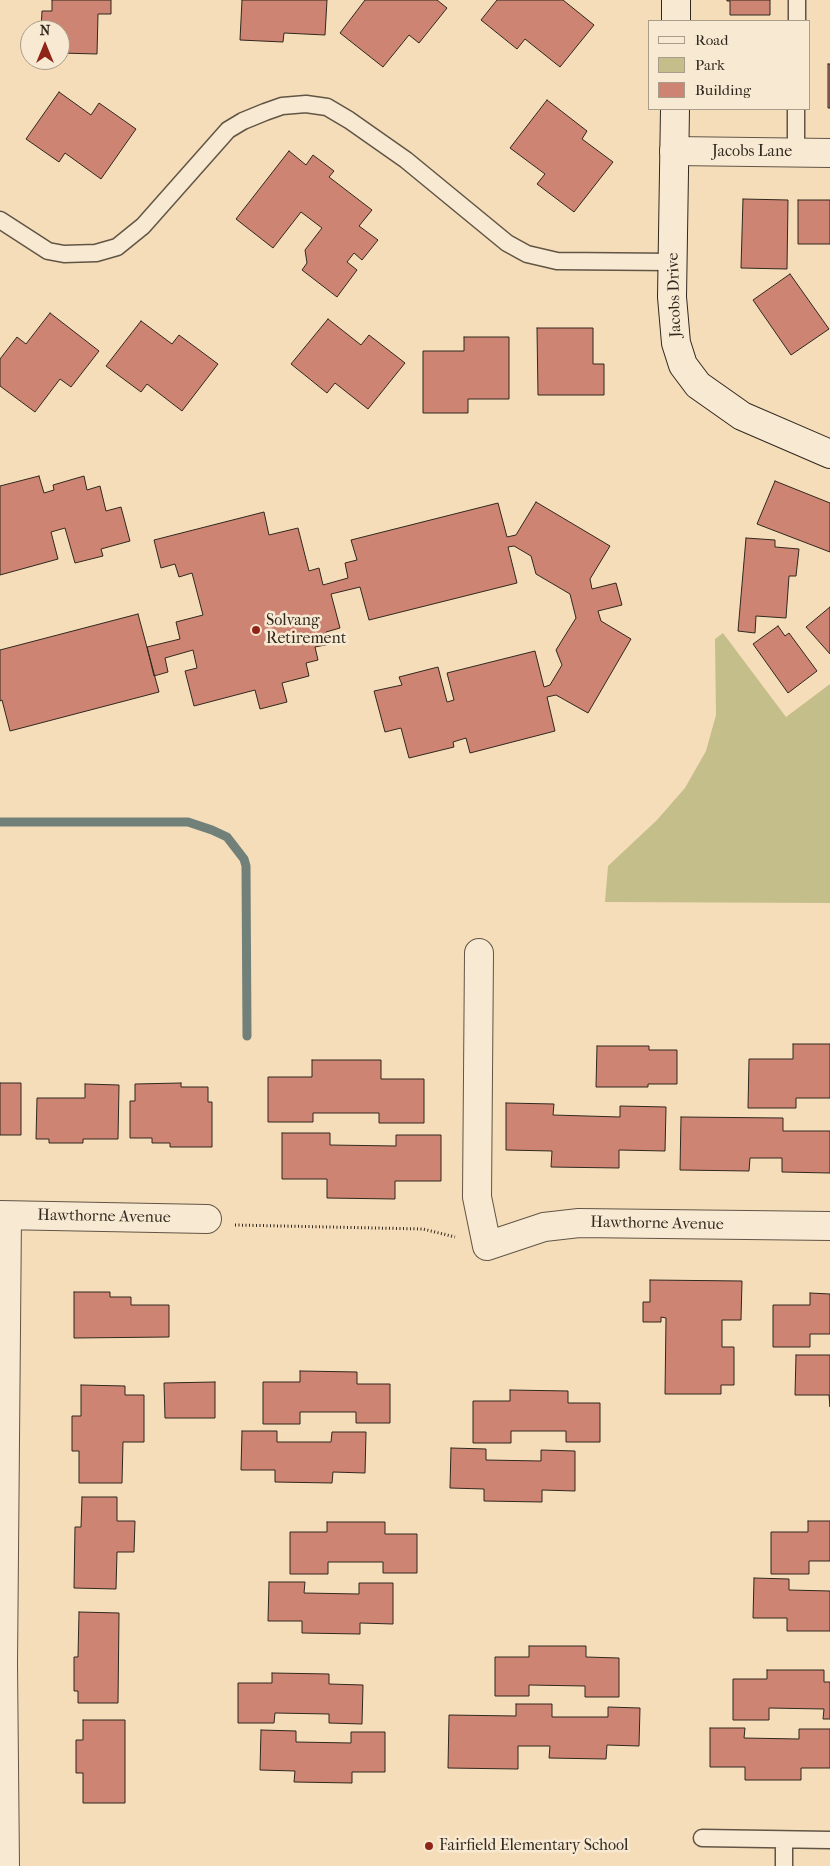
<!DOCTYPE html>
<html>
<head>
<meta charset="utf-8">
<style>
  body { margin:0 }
  #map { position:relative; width:830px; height:1866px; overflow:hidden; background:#f5ddb9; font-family:"IM FELL French Canon",serif }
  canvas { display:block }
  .legend { position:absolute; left:648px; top:20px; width:162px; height:90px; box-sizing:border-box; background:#f8e9d2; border:1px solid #a89c8a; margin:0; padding:6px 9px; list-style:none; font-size:15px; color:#30281e }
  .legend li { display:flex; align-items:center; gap:10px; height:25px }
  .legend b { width:25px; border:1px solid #a89c8a }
  .north { position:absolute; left:20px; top:20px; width:50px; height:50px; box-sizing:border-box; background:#f8e9d2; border:1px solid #a89c8a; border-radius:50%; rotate:0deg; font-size:14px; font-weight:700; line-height:20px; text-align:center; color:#30281e }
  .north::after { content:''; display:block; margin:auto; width:18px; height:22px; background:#8f2418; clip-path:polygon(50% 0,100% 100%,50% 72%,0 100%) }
</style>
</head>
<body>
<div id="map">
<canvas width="830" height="1866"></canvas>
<ul class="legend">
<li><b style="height:6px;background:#f8e9d2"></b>Road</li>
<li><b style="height:14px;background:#c4be8a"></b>Park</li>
<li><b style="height:14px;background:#cd8472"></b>Building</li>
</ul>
<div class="north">N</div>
</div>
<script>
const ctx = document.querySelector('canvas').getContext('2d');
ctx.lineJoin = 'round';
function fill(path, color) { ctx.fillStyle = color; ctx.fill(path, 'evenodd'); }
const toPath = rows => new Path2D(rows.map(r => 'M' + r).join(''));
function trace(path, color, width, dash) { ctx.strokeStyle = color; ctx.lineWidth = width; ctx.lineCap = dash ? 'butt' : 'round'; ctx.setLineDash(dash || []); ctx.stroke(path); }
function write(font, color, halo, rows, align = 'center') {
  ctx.font = font + ' "IM FELL French Canon",serif'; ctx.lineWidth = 5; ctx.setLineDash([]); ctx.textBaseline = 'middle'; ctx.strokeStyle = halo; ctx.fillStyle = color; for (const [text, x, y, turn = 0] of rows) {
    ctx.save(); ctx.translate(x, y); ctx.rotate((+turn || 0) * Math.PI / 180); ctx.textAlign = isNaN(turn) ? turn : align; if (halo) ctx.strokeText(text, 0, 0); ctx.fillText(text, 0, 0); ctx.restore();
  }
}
const green = toPath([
  [723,633,786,717,830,684,830,903,605,902,608,866,657,820,685,788,706,751,716,715,715,639]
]);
const stream = toPath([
  [0,822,188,822,212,830,227,837,244,859,246,866,247,1036]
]);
const building = toPath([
  [52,0,111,0,111,14,98,14,97,54,60,53,60,30,41,30,42,11,52,11,52,0],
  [242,0,327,0,325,35,284,33,283,42,240,40,242,0],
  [365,0,437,0,447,8,419,43,409,35,383,67,340,33,365,0],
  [497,0,563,0,594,25,560,67,525,39,517,49,481,20,497,0],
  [727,0,770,0,770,15,730,15,730,1,727,1,727,0],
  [828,64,830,64,830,108,828,108,828,64],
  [59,92,91,115,99,103,136,129,101,179,65,153,59,162,26,139,59,92],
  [547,100,587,131,582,139,613,162,574,212,537,184,545,174,510,148,547,100],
  [289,151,306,165,313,155,334,171,329,177,372,210,359,226,378,240,362,260,354,253,347,262,357,270,337,297,302,270,307,263,305,250,322,228,301,212,273,248,236,219,289,151],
  [743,199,788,200,787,269,741,268,743,199],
  [798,200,830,200,830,244,798,244,798,200],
  [790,274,829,329,791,355,753,300,790,274],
  [50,313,99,351,71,387,60,379,35,412,0,386,0,359,17,337,26,344,50,313],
  [328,319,361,345,369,335,405,363,368,409,335,383,327,393,291,364,328,319],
  [141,321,172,344,179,335,218,364,182,411,147,384,141,392,106,366,141,321],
  [537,328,593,328,593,364,604,364,604,395,538,395,537,328],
  [464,337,509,337,509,399,468,399,468,413,423,413,423,351,464,351,464,337],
  [39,476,44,493,54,490,53,485,84,476,87,490,100,486,106,511,121,507,130,541,101,549,103,556,75,563,65,528,51,532,58,559,0,575,0,486,39,476],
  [775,481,830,503,830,552,757,524,775,481],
  [536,502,610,546,590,579,592,589,616,583,622,605,598,611,601,621,631,639,588,713,556,695,547,697,555,731,470,753,466,738,453,742,454,747,409,758,401,728,385,732,374,691,402,685,399,677,438,667,447,702,454,700,447,673,535,651,544,687,550,685,562,665,556,650,576,618,570,594,536,574,531,556,514,546,508,547,517,583,369,620,360,587,331,594,340,628,326,632,330,644,315,647,318,660,306,663,309,676,282,683,287,702,260,709,255,690,194,706,185,671,197,668,193,650,165,658,168,672,154,676,147,647,180,639,176,622,203,615,192,573,179,577,175,564,161,568,154,540,264,512,269,535,298,528,309,571,319,568,323,585,348,578,345,563,357,560,351,540,498,503,507,537,516,535,536,502],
  [746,538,775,540,775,547,799,549,796,576,789,576,786,618,756,616,755,633,738,631,746,538],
  [830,607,830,654,806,627,830,607],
  [138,614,159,692,10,731,2,700,0,701,0,650,138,614],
  [778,626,785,636,789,633,817,671,788,693,753,644,778,626],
  [793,1044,830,1044,830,1098,796,1098,796,1108,748,1108,749,1059,793,1059,793,1044],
  [597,1046,649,1046,649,1050,677,1050,677,1084,648,1084,648,1087,596,1087,597,1046],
  [312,1060,381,1060,381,1079,424,1079,424,1123,379,1123,379,1113,313,1113,313,1122,268,1122,268,1077,312,1077,312,1060],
  [0,1083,21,1083,21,1135,0,1135,0,1083],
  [181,1083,181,1087,208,1087,208,1102,212,1102,212,1147,170,1147,170,1143,152,1143,152,1138,130,1138,130,1101,135,1101,135,1084,181,1083],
  [85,1084,119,1085,118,1139,83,1139,83,1143,49,1143,49,1139,36,1139,37,1098,85,1098,85,1084],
  [506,1103,554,1104,553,1115,620,1117,620,1106,666,1107,665,1151,619,1150,619,1168,551,1167,552,1151,506,1150,506,1103],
  [681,1117,783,1118,783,1131,830,1131,830,1173,782,1172,782,1158,750,1158,749,1171,680,1170,681,1117],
  [282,1133,330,1133,330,1145,396,1146,396,1135,441,1135,441,1181,395,1181,395,1199,327,1198,327,1179,282,1179,282,1133],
  [650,1280,742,1281,741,1320,722,1320,722,1347,734,1347,734,1385,721,1385,721,1394,665,1394,666,1318,661,1317,661,1322,643,1322,643,1302,650,1302,650,1280],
  [74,1292,110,1292,110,1297,131,1297,131,1305,169,1305,169,1337,74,1338,74,1292],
  [810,1293,830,1294,830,1334,810,1334,810,1347,773,1347,773,1305,810,1305,810,1293],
  [796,1355,830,1355,830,1407,829,1395,795,1395,796,1355],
  [300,1371,357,1372,357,1384,390,1384,390,1423,356,1423,356,1412,300,1412,300,1424,263,1424,263,1382,300,1382,300,1371],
  [215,1382,215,1418,165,1418,164,1383,215,1382],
  [81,1385,125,1386,125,1395,144,1395,144,1442,123,1442,122,1483,79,1483,79,1451,72,1451,72,1416,81,1416,81,1385],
  [510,1390,568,1391,568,1403,600,1403,600,1442,566,1442,566,1431,511,1431,511,1443,473,1443,473,1401,510,1401,510,1390],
  [242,1431,277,1431,277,1442,331,1442,332,1432,366,1432,365,1473,333,1472,332,1483,275,1482,275,1470,241,1470,242,1431],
  [451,1448,486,1449,486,1460,541,1461,541,1450,575,1451,575,1491,542,1490,542,1502,484,1501,484,1489,450,1488,451,1448],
  [82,1497,117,1497,117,1521,135,1521,134,1552,117,1552,116,1589,74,1588,75,1527,81,1527,82,1497],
  [808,1521,830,1521,830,1561,809,1561,809,1574,771,1574,771,1532,808,1532,808,1521],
  [327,1522,385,1522,385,1534,417,1534,417,1573,383,1573,383,1562,328,1562,328,1574,290,1574,290,1532,327,1532,327,1522],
  [754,1578,789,1579,789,1590,830,1591,830,1631,787,1631,787,1618,753,1618,754,1578],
  [269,1582,305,1582,304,1593,359,1594,359,1583,393,1583,393,1624,360,1623,360,1634,302,1633,302,1621,268,1621,269,1582],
  [79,1612,119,1613,118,1703,78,1703,78,1691,74,1691,74,1657,78,1657,79,1612],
  [529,1646,586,1646,586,1657,619,1658,619,1697,585,1697,585,1686,529,1685,529,1696,495,1696,495,1657,529,1657,529,1646],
  [767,1670,824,1670,824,1682,830,1682,830,1719,823,1719,824,1709,769,1708,769,1720,733,1720,733,1679,767,1679,767,1670],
  [272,1673,329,1674,329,1684,363,1685,362,1724,329,1723,329,1714,275,1713,274,1723,238,1723,238,1683,272,1683,272,1673],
  [516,1704,552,1704,552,1717,608,1717,608,1707,640,1708,639,1746,607,1745,606,1759,549,1758,550,1746,518,1746,518,1769,448,1768,449,1715,516,1716,516,1704],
  [83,1720,125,1720,125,1803,83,1803,83,1773,76,1773,76,1740,83,1740,83,1720],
  [710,1728,745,1728,744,1738,799,1739,799,1729,830,1729,830,1768,801,1768,801,1780,745,1780,745,1767,710,1767,710,1728],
  [261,1730,296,1731,296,1742,351,1743,351,1732,385,1732,385,1772,352,1772,352,1783,294,1782,295,1771,260,1770,261,1730]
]);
const path = toPath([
  [235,1225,423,1229,455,1237]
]);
const lane = toPath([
  [797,21,797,0],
  [796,152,796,109],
  [0,220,48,251,64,254,96,253,117,247,143,226,228,130,243,121,265,112,282,106,306,104,327,107,349,120,406,160,507,243,527,254,557,261,673,262],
  [702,1838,830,1840],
  [784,1866,784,1840]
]);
const street = toPath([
  [674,151,830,153],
  [479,953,477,1197,487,1246,544,1227,579,1223,830,1226],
  [0,1215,207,1219],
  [5,1866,3,1664,7,1216]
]);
const secondary = toPath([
  [676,21,676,0],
  [675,109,672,297,676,343,683,365,698,385,742,416,830,454]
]);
const markers = [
  [256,630,5,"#8f2418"],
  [429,1846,5,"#8f2418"]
];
const streetNames = [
  ["Jacobs Lane",752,152],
  ["Jacobs Drive",675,295,-92],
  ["Hawthorne Avenue",104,1217,1],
  ["Hawthorne Avenue",657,1224,1]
];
const poiNames = [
  ["Solvang",266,621],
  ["Retirement",266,639],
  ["Fairfield Elementary School",439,1846]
];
fill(green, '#c4be8a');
trace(stream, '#72807a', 9);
fill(building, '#cd8472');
trace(building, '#30281e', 1);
trace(lane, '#615545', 19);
trace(street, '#615545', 30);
trace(secondary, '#30281e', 30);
trace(path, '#30281e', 3, [1, 2.5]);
trace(lane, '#f8e9d2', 16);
trace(street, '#f8e9d2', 28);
trace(secondary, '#f8e9d2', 28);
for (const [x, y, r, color] of markers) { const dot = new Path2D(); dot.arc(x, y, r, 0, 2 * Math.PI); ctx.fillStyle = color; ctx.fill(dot); trace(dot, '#f8e9d2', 2); }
write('16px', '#30281e', '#f8e9d2', streetNames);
write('16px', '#30281e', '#f8e9d2', poiNames, 'left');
</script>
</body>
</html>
